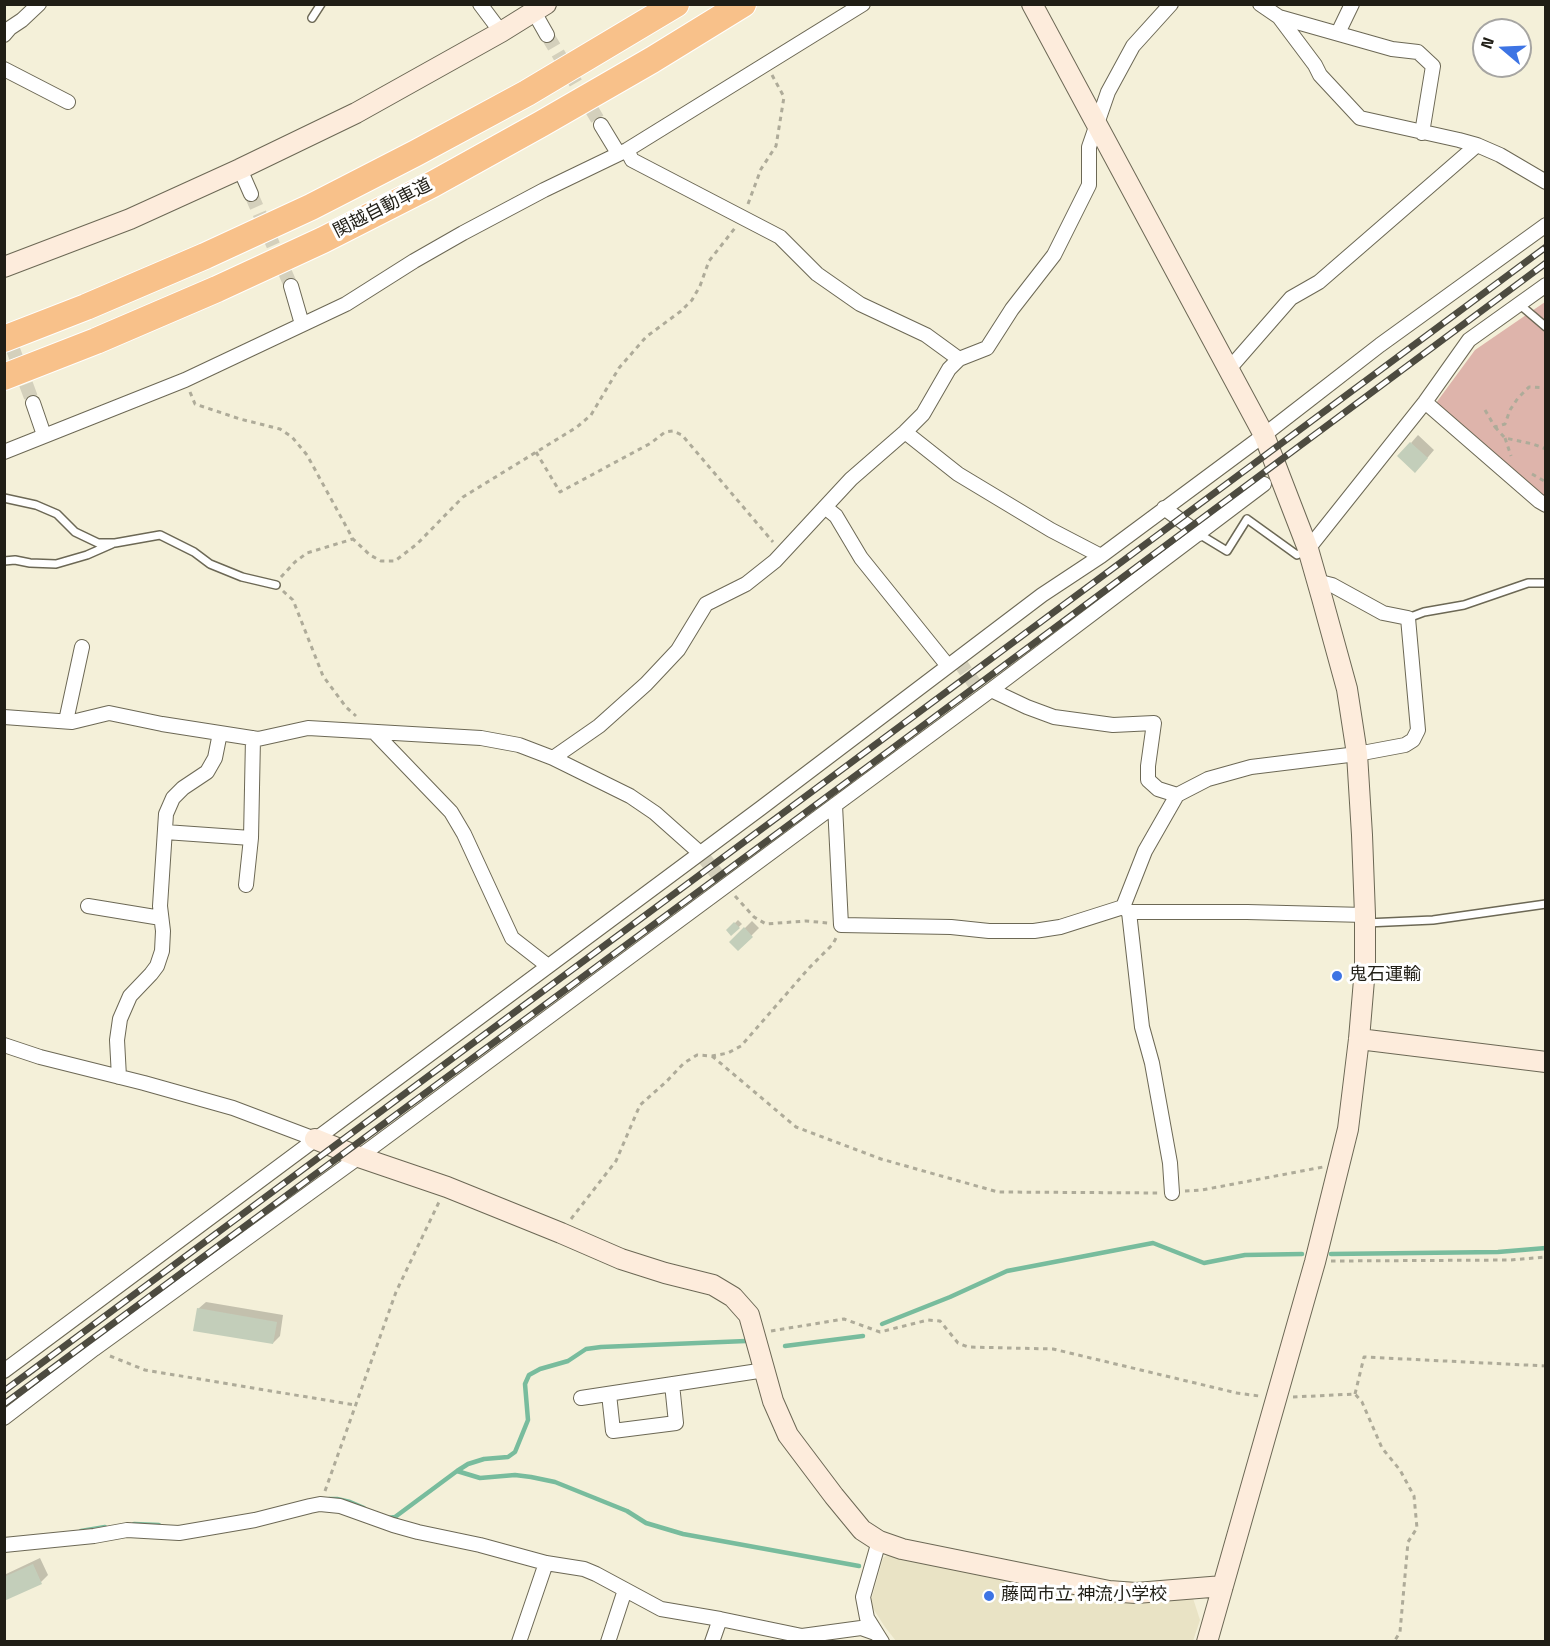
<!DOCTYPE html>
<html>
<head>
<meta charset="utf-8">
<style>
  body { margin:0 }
  #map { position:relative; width:1550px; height:1646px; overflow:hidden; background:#f4f0d9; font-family:"Titillium Web",sans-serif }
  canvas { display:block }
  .frame { position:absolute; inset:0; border:6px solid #201e16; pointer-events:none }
  .north { position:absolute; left:1472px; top:18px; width:60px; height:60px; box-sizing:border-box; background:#fff; border:2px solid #a6a5a2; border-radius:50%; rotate:289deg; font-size:16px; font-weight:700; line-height:24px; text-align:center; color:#201e16 }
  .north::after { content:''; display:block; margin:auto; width:21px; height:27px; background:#3d74e4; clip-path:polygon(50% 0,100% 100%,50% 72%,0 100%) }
</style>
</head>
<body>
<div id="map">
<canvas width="1550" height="1646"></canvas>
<div class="frame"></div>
<div class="north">N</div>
</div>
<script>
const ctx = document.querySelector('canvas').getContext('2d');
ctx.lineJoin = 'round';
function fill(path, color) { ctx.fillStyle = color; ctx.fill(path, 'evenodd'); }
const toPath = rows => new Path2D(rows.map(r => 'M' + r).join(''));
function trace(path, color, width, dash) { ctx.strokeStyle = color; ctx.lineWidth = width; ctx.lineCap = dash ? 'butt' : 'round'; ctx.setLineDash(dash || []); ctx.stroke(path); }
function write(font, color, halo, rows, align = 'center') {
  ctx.font = font + ' "Titillium Web","Noto Sans JP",sans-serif'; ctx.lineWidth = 6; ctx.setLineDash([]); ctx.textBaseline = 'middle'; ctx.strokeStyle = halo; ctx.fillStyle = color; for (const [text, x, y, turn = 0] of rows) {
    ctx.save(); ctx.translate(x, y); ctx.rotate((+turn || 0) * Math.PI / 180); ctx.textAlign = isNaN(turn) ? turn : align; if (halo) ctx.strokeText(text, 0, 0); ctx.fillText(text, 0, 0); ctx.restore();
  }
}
const built = toPath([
  [891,1552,1191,1592,1200,1620,1193,1641,896,1641,885,1627,870,1604,883,1558]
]);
const green = toPath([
  [1545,302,1545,499,1436,403,1475,350]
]);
const shadow = toPath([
  [1418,435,1434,450,1423,463,1411,443],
  [738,920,742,924,731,934,728,930],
  [752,921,759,928,738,949,731,942],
  [206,1302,283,1315,280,1336,273,1343,198,1309],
  [40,1558,48,1575,41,1582,4,1599,4,1575]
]);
const stream = toPath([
  [1331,1254,1498,1252,1546,1248],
  [882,1324,950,1297,1007,1271,1153,1243,1204,1263,1245,1255,1302,1254],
  [785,1346,863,1336],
  [457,1471,480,1478,515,1475,531,1477,555,1482,627,1511,646,1523,683,1534,859,1566],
  [329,1499,337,1499,350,1502,364,1508],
  [388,1518,395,1517,457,1471,468,1464,484,1459,508,1457,515,1452,528,1420,525,1384,529,1375,540,1369,568,1361,586,1349,601,1347,746,1341],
  [134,1524,159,1525],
  [81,1531,105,1527]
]);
const building = toPath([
  [1410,442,1428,458,1415,473,1397,456],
  [734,922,740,928,731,936,726,930],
  [744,927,753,937,738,951,729,942],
  [197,1308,277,1322,273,1344,193,1331],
  [33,1564,42,1584,4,1601,4,1577]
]);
const streetTunnel = toPath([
  [547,35,601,125],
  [251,194,291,286],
  [4,325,33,403],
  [958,660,983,696],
  [700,853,726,885]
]);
const path = toPath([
  [748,204,761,169,776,146,784,97,772,75],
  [190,392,195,404,240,419,280,429,292,437,307,455,353,539,370,555,381,561,395,561,417,544,463,497,577,427,591,415,619,368,646,337,681,311,692,300,700,286,709,261,735,228],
  [1485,410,1495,427,1505,424,1510,410,1518,398,1529,387,1546,388],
  [1495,427,1505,438,1533,444,1546,449],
  [1505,438,1511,456],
  [536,452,560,492,651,443,665,432,673,431,682,435,773,542],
  [1532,474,1546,482],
  [281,577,295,562,307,553,353,539],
  [283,591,293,600,323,676,346,707,356,716],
  [735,896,754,917,766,924,806,921,828,923],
  [712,1056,796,1127,881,1159,998,1192,1160,1193],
  [1185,1191,1202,1190,1323,1167],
  [571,1219,616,1161,640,1105,667,1081,684,1063,697,1055,712,1056,728,1053,741,1046,809,968,833,944,836,938],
  [1331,1261,1511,1260,1546,1257],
  [771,1331,844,1319,880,1332,928,1320,940,1321,958,1343,968,1347,1053,1349,1237,1393,1259,1396],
  [110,1356,145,1370,355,1405],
  [1355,1394,1364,1357,1546,1366],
  [1293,1397,1355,1394,1362,1402,1382,1448,1400,1470,1414,1496,1417,1528,1408,1542,1400,1632,1394,1642],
  [325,1491,396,1292,439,1202]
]);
const lane = toPath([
  [312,18,321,4],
  [1519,304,1546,327],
  [4,498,36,505,57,514,75,532,98,543,115,543,160,535,194,552,210,564,242,577,276,585],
  [1199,534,1227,551,1247,519,1297,555,1306,550],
  [4,561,15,560,30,563,56,564,87,555,112,544],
  [1408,618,1424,612,1464,605,1528,583,1546,583],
  [1366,923,1433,920,1546,904]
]);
const street = toPath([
  [480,4,501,32],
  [1260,4,1279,17,1315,65,1320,75,1360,118,1459,140,1477,145,1500,155,1546,182],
  [534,12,547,35],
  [1279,17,1392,49,1418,52,1433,66,1422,133],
  [1338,33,1352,4],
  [4,35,10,28,22,20,39,4],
  [4,69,68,102],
  [601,125,618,153],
  [627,150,632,160,780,237,817,274,860,304,926,335,959,359,987,348,1012,309,1054,255,1089,185,1089,147,1108,92,1133,46,1171,4],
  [240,169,251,194],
  [291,286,302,324],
  [1229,369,1291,298,1319,282,1477,145],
  [1425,402,1539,501,1546,505],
  [33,403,44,435],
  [905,432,958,474,1051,530,1101,556],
  [4,452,185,380,346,304,414,261,463,233,544,190,627,150,863,4],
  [825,507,836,516,861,558,948,666],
  [1164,508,1199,534],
  [1308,549,1425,402,1469,340,1546,285],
  [991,690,1027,707,1054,717,1113,725,1154,723,1148,766,1148,780,1158,789,1177,795],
  [4,717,72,722,109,713,162,724,258,739,308,728,481,738,519,745,553,758,630,796,655,813,700,853],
  [66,721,82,647],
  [375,733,451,812,464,834,512,938,548,966],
  [553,758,599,726,646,684,678,650,706,604,746,584,775,561,851,479,905,432,923,414,949,369,959,359],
  [835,805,841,925,951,927,989,931,1034,931,1060,927,1123,907,1129,912,1247,912,1365,915],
  [165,832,251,838],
  [246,885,251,838,253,738],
  [88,906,161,918],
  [1123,907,1145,851,1177,795,1208,779,1251,767,1357,754,1405,745,1413,740,1418,730,1408,618,1383,613,1332,585,1316,581],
  [1129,912,1142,1027,1152,1063,1170,1163,1172,1193],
  [4,1045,40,1057,144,1083,233,1108,315,1139],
  [119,1077,117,1040,120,1019,130,996,151,974,157,966,162,951,163,931,160,906,166,814,173,798,183,788,207,772,215,758,220,733],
  [4,1371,761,808,1042,595,1101,556,1264,435,1380,345,1546,225],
  [609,1394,613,1431,676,1423,672,1384],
  [581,1398,765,1370],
  [4,1418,94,1349,359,1157,835,805,991,690,1264,484],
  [879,1541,863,1597,867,1618,882,1642],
  [4,1545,94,1536,127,1530,179,1533,255,1520,310,1506,320,1504,340,1506,393,1525,418,1532,480,1545,546,1563,584,1569,596,1574,661,1609,720,1619],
  [519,1642,546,1563],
  [608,1642,625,1590],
  [712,1642,720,1619,802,1636,861,1628,875,1633]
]);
const secondary = toPath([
  [1032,4,1264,435,1308,549,1322,598,1347,689,1357,754,1362,835,1365,915,1365,968,1359,1039,1348,1129,1315,1262,1207,1642],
  [4,267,130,219,240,169,356,113,501,32,546,4],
  [1359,1039,1546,1062],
  [315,1139,359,1157,447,1187,561,1233,621,1259,665,1273,713,1285,733,1297,749,1315,773,1401,788,1435,834,1496,862,1530,879,1541,902,1549,1109,1591,1136,1593,1223,1586]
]);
const highway = toPath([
  [4,339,86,307,205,256,311,207,416,153,527,93,676,4],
  [4,377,96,341,217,289,323,240,433,184,541,124,652,60,743,4]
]);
const rail = toPath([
  [4,1391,1546,247],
  [4,1404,874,762,1546,263]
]);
const markers = [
  [1337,976,6,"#3d74e4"],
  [989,1596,6,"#3d74e4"]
];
const streetNames = [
  ["関越自動車道",383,209,-27]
];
const poiNames = [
  ["鬼石運輸",1349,976],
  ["藤岡市立 神流小学校",1001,1596]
];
fill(built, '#e9e3c5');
fill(green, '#deb4ab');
fill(shadow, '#0003');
trace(stream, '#78bc9d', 4.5);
fill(building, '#c3ceba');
trace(streetTunnel, '#d4d0bc', 14, [14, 7]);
trace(lane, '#6c6855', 10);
trace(street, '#6c6855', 16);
trace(secondary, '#6c6855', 22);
trace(highway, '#fff', 28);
trace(path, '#aeab99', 3, [4.5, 4.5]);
trace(lane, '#fff', 7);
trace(street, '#fff', 14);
trace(secondary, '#fdecdc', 20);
trace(highway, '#f8c18a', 26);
trace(rail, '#4d4b40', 7);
trace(rail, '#fff', 4.5, [14]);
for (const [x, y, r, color] of markers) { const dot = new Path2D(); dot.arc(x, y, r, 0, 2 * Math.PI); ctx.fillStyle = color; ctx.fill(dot); trace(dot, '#fff', 2); }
write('18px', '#201e16', '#fff', streetNames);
write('18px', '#201e16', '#fff', poiNames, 'left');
</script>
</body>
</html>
